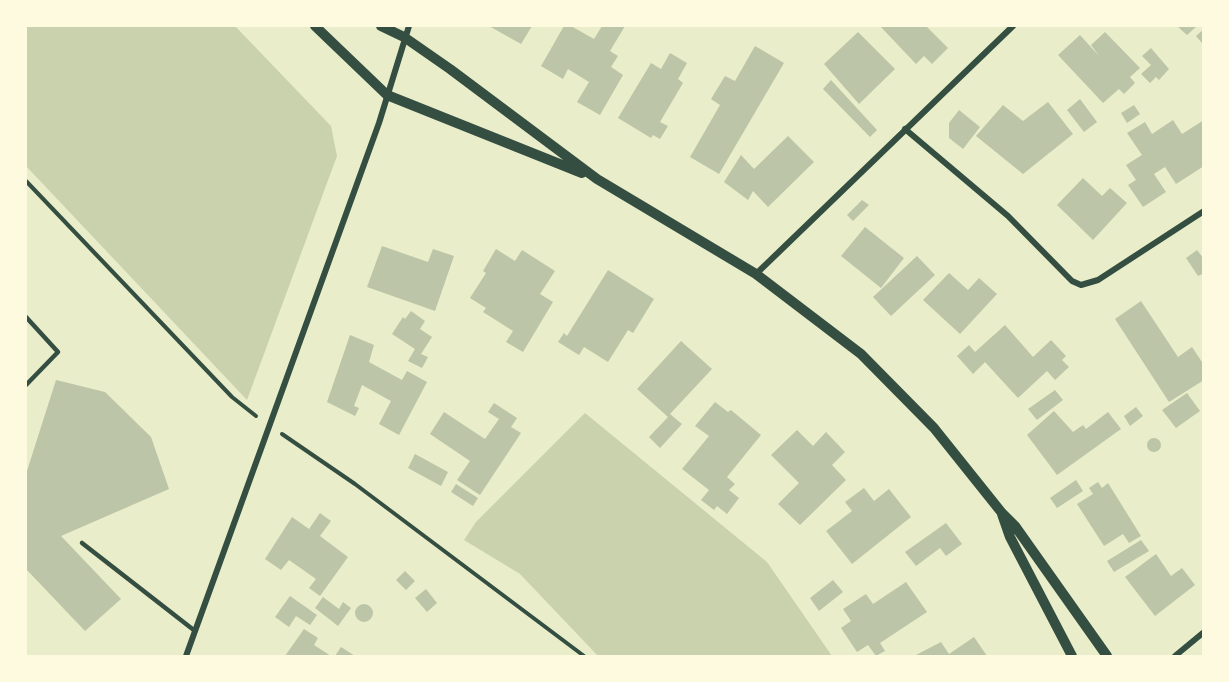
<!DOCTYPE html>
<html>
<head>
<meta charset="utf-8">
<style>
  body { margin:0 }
  #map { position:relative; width:1229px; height:682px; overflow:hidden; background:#e9edc9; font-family:Lato,sans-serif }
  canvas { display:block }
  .frame { position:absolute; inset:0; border:27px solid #fefae0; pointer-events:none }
</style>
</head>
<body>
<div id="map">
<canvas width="1229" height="682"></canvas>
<div class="frame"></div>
</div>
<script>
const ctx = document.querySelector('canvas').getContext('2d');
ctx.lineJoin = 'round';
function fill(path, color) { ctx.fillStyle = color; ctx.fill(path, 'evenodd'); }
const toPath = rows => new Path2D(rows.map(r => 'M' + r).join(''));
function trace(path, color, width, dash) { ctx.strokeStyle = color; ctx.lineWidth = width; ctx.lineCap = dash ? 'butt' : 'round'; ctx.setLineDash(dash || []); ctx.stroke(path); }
const green = toPath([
  [26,26,235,26,331,126,337,156,247,400,26,166],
  [585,413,767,562,832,656,598,656,520,574,464,540,476,522]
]);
const building = toPath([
  [489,26,532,26,521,44],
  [564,26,571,26,594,39,602,26,625,26,610,51,618,56,611,67,623,75,600,115,577,102,589,82,568,69,563,79,541,66],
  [880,26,926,26,948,48,932,64,924,56,916,64],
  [1177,26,1197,26,1187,35],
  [1204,29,1204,42,1202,43,1196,36],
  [858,32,895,69,859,104,824,64],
  [1105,32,1140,68,1130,77,1135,83,1124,94,1119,89,1103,103,1058,55,1080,35,1099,56,1091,45],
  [755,46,784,63,719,174,690,157,720,105,711,99,725,76,735,81],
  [1151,48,1169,69,1159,80,1156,77,1150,83,1141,74,1151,65,1142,56],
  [670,53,687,63,678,79,683,83,660,122,668,126,660,139,653,135,651,138,618,118,651,63,661,69],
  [831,80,877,130,870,137,823,89],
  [1080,99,1097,122,1084,132,1067,110],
  [1048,102,1073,134,1023,174,976,136,1003,105,1023,121],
  [1134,105,1140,114,1127,123,1121,113],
  [959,110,980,127,963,149,949,138,949,123],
  [1173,120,1182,134,1204,120,1204,166,1176,184,1165,167,1154,174,1166,192,1143,207,1128,185,1136,180,1126,165,1142,155,1127,133,1145,122,1152,134],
  [788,136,814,162,768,207,753,191,748,200,724,182,741,155,754,169],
  [1083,178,1102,196,1110,188,1127,203,1093,240,1057,205],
  [862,200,869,205,853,221,847,215],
  [865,227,904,258,881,288,841,256],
  [382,246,428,262,433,249,454,256,435,311,367,287],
  [496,249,515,261,522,250,555,271,540,294,553,302,523,352,506,342,513,331,483,312,486,308,470,298,486,273,483,271],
  [1197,250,1204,259,1204,273,1198,276,1186,258],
  [917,256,935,275,891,316,873,297],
  [608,270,654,299,633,333,628,330,608,362,584,347,579,355,558,342,564,333,567,336],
  [949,273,968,290,979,278,997,294,960,334,923,300],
  [1141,301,1178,357,1192,347,1204,365,1204,380,1169,402,1115,319],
  [411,311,425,321,420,329,432,337,421,354,428,357,422,368,408,361,415,349,392,334,403,317,405,319],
  [1005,325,1033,357,1051,340,1066,356,1062,360,1069,367,1055,380,1047,371,1018,398,985,362,973,374,957,356,969,345,975,352],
  [350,335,374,345,369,362,402,380,407,371,427,382,399,435,379,424,391,401,362,385,354,406,359,408,355,416,327,402],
  [681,341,712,369,670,414,682,424,660,448,649,437,668,417,637,389],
  [56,380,105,392,151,437,169,489,61,536,121,599,85,631,26,569,26,474],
  [1055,390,1063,400,1037,420,1028,409],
  [1187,393,1200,411,1176,428,1162,410],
  [715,402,728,412,731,410,761,435,727,477,735,484,729,490,739,498,727,514,717,506,714,510,701,500,709,490,682,469,709,436,695,426],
  [494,403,517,418,511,427,521,433,480,495,457,480,470,461,430,434,444,412,485,439,499,419,488,412],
  [1136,407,1143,416,1130,426,1124,416],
  [1054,411,1073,432,1083,425,1086,429,1108,412,1121,429,1057,475,1027,435],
  [797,430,813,446,826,432,845,452,832,465,846,480,800,525,778,504,799,483,771,455],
  '1147 445a7 7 0 1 1 14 0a7 7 0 1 1-14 0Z',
  [415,454,448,472,441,486,408,468],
  [1076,480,1083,491,1057,508,1050,498],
  [1098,482,1102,488,1108,483,1141,536,1129,543,1123,534,1104,546,1077,504,1093,494,1089,488],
  [456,484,478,498,473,506,451,492],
  [864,488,874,501,889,489,911,517,852,564,826,531,852,511,845,502],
  [320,513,331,521,320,536,348,557,320,596,309,588,316,579,289,560,281,570,265,559,292,517,309,529],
  [946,523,962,544,946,556,940,548,916,566,905,552],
  [1141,540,1149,551,1114,572,1107,561],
  [1156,554,1171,576,1182,568,1195,585,1155,616,1125,577],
  [405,571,415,581,406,590,396,580],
  [833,580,843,592,819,611,810,598],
  [906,582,927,612,880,643,885,651,876,656,868,645,857,652,841,628,851,621,843,609,866,594,873,604],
  [426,589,437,603,427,612,415,598],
  [290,596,317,615,310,625,296,616,289,627,275,617],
  [323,597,339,609,343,602,351,608,338,626,315,608],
  '355 613a9 9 0 1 1 18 0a9 9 0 1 1-18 0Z',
  [304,629,318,638,314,645,331,656,285,656],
  [974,637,987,656,914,656,941,642,949,654],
  [341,647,355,656,335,656]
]);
const path = toPath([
  [26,181,232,397,256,416],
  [282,434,355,484,584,656]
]);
const service = toPath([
  [26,317,58,352,26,385],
  [82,543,195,631]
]);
const minor = toPath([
  [905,129,1008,216,1072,281,1081,285,1098,280,1204,211],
  [756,274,1013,26],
  [186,656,379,123,409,26],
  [1175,656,1204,632]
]);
const tertiary = toPath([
  [315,26,387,95,582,173],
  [381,26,404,37,450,69,597,179,756,274,861,354,934,428,1002,513,1015,526,1107,656],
  [1002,514,1010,537,1072,656]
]);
fill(green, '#cad2ad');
fill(building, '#bcc5a7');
trace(path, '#344e41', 4);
trace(service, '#344e41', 4.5);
trace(minor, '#344e41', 6);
trace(tertiary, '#344e41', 10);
</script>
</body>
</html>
